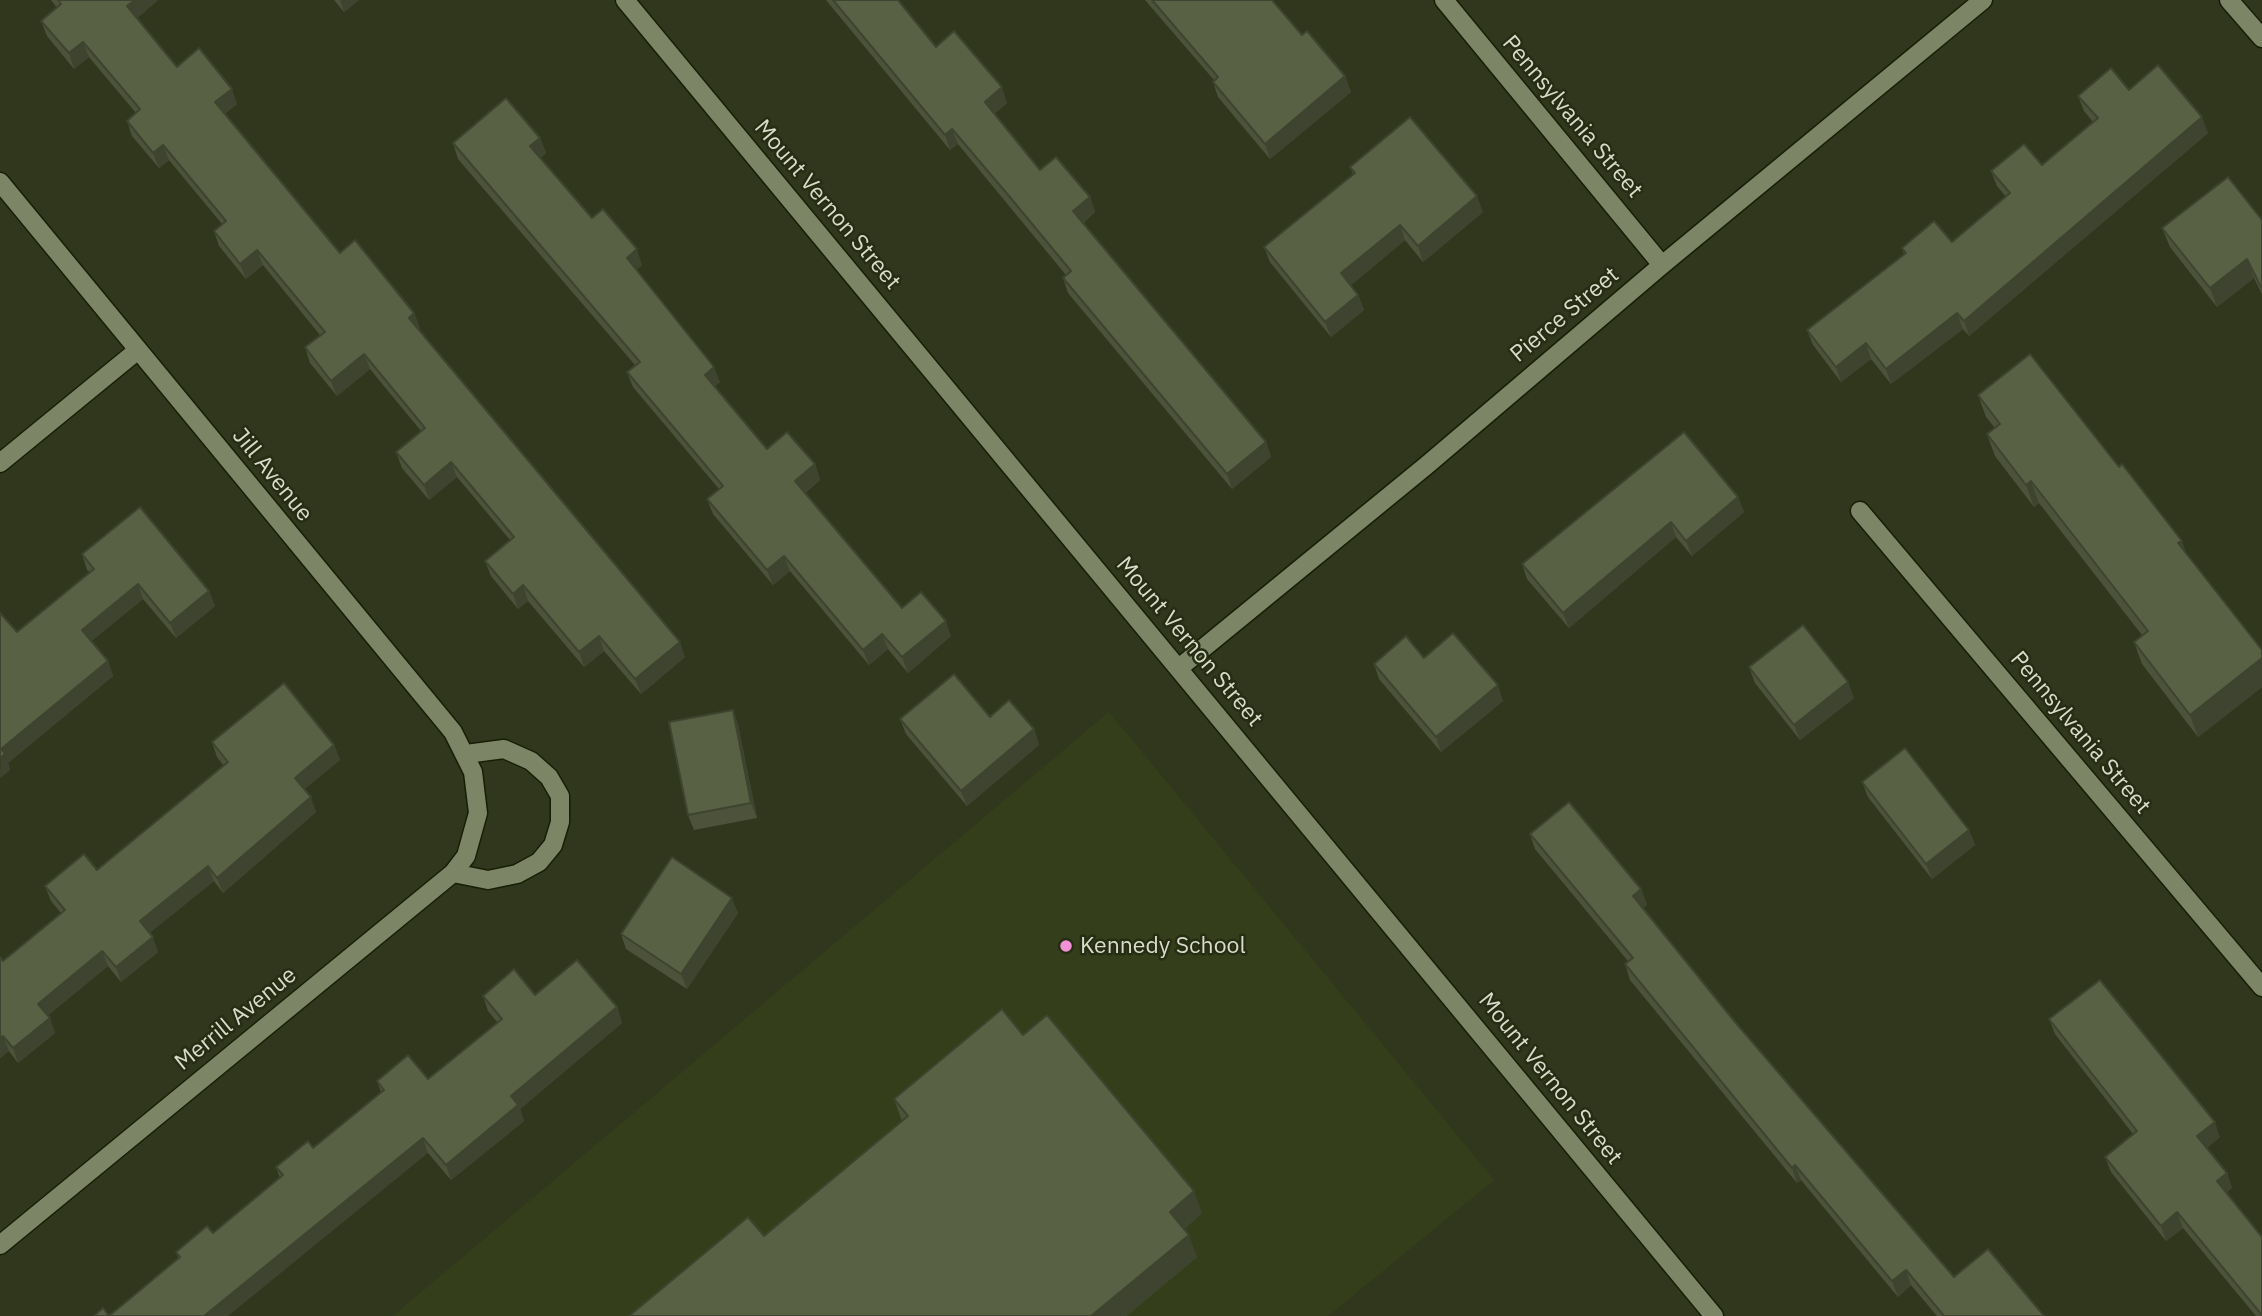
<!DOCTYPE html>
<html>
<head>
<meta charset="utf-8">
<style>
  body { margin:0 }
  canvas { display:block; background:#30371c }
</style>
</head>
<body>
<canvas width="2262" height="1316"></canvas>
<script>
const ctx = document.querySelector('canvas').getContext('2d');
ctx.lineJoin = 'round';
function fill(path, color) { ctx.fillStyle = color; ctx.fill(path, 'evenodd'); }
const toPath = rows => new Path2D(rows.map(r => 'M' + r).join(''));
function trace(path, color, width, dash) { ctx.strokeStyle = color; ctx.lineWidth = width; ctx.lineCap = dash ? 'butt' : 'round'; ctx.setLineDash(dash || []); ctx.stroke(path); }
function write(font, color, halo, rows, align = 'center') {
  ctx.font = font + ' "IBM Plex Sans",sans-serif'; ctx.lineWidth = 5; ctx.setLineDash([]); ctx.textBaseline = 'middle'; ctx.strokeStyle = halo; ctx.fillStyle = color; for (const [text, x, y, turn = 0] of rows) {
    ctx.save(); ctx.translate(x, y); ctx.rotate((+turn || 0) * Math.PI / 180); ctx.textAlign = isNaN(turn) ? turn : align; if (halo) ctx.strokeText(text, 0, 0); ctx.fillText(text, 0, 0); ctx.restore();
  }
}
const built = toPath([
  [1109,712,1494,1180,1328,1316,393,1316]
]);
const minor = toPath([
  [625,0,1714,1316],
  [1444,0,1662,265],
  [2229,0,2262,38],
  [0,182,453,732,473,772,478,813,466,856,453,873,0,1245],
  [0,463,138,350],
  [1860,511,2262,987],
  [1179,668,1427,465,1662,265,1983,0],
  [453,873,488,880,517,874,539,862,553,845,560,822,560,796,549,777,531,761,504,749,466,754]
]);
const wall = toPath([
  [51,0,157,0,157,1,137,18,177,67,237,104,224,114,340,253,414,313,420,329,419,329,685,657,641,694,604,651,584,667,528,601,518,609,491,576,485,561,510,540,457,477,429,500,402,468,396,452,421,431,370,369,337,396,310,363,305,347,320,335,263,265,246,279,219,246,214,231,222,224,169,160,159,168,132,136,127,121,136,113,89,57,74,69,47,36,41,21,57,8],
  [334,0,359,0,344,12],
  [826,0,898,0,936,47,1007,103,994,114,1040,170,1090,197,1095,212,1083,223,1266,442,1271,457,1232,489,1068,293,1063,278,1066,275,1014,212,958,144,950,150],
  [1145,0,1272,0,1302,35,1345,76,1351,92,1270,159,1218,97,1213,82,1214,80],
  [2129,90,2208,133,1969,336,1963,329,1891,384,1871,359,1841,382,1813,345,1807,330,1904,254,1902,248,1952,242,2006,197,1997,186,1991,171,2042,165,2093,122,2084,111,2078,96],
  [540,138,546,153,540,158,592,218,642,265,636,270,720,382,714,387,767,449,815,464,820,480,805,493,902,608,951,636,908,673,888,649,869,665,790,571,773,585,713,514,707,499,719,489,633,387,627,372,635,365,458,159,453,143],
  [1350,167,1483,212,1423,262,1405,240,1351,285,1358,295,1364,310,1331,337,1270,262,1264,247,1353,174],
  [2262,220,2262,294,2254,278,2217,307,2170,247,2162,228],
  [1978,395,2186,553,2262,650,2262,687,2198,737,2142,664,2134,642,2142,635,2039,503,2034,507,1995,456,1987,434,1995,428,1986,417],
  [1738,497,1744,512,1692,556,1676,537,1569,628,1527,579,1522,564],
  [82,554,209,591,215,606,176,638,143,599,91,641,108,661,113,676,8,763,10,770,0,778,17,632,90,572,87,570],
  [1424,658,1503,701,1441,752,1379,679,1374,664],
  [1749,667,1854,698,1800,740,1755,683],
  [733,710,738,725,757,818,694,830,688,815],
  [990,717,1034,729,1039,745,967,806,906,734,900,719],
  [212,742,334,745,340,760,304,789,316,812,223,893,214,881,149,933,158,952,121,982,108,966,48,1015,55,1033,18,1063,9,1051,0,1058,0,957,3,961,61,913,51,901,45,886,97,870,224,766,217,757],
  [1862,782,1969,830,1975,845,1932,879,1868,797],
  [1530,834,1641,889,1647,905,1643,908,1735,1022,1954,1277,2044,1316,1937,1316,1911,1285,1898,1297,1801,1180,1797,1183,1630,980,1625,964,1628,961,1535,849],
  [738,913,687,989,626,949,621,934],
  [535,995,617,1007,622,1023,520,1109,524,1121,451,1180,428,1153,178,1258,176,1252,213,1233,280,1178,276,1167,313,1148,381,1092,377,1081,428,1079,498,1023,488,1011,483,996],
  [2049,1019,2220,1137,2207,1148,2227,1173,2232,1188,2226,1193,2262,1316,2256,1316,2183,1228,2166,1241,2111,1172,2105,1157,2133,1134,2055,1034],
  [1023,1035,1202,1213,1184,1229,1197,1257,1126,1316,629,1316,764,1236,902,1121,894,1099]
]);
const shadedWall = toPath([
  [135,0,157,0,157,1,132,22,127,6],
  [340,0,359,0,344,12],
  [83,42,89,57,74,69,69,53],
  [1345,76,1351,92,1270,159,1265,144],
  [1002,87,1007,103,990,117,985,102],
  [232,89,237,104,220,118,215,102],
  [2202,117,2208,133,1969,336,1964,321],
  [952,129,958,144,950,150,945,135],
  [540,138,546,153,536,162,530,146],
  [163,145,169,160,159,168,153,153],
  [1477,196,1483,212,1423,262,1418,246],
  [1090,197,1095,212,1078,226,1073,211],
  [1400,225,1405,240,1346,289,1341,273],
  [637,249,642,265,633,273,627,258],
  [257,250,263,265,246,279,240,264],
  [2247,259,2254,278,2217,307,2210,288],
  [1358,295,1364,310,1331,337,1325,322],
  [414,313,420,329,415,333,409,318],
  [1957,313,1963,329,1891,384,1886,369],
  [1866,343,1871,359,1841,382,1836,367],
  [364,354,370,369,337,396,331,381],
  [714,367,720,382,710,390,705,375],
  [1266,442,1271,457,1232,489,1227,474],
  [451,462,457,477,429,500,424,485],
  [815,464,820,480,800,496,795,481],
  [2031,481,2039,503,2034,507,2026,485],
  [1738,497,1744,512,1692,556,1686,541],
  [1671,522,1676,537,1569,628,1563,613],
  [2182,541,2190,563,2178,543],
  [784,556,790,571,773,585,767,570],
  [138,584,143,599,87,645,82,630],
  [523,585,528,601,518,609,513,594],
  [209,591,215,606,176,638,170,623],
  [946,621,951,636,908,673,902,657],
  [882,634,888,649,869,665,863,650],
  [599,636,604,651,584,667,579,652],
  [680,642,685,657,641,694,635,679],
  [2262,658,2262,687,2198,737,2190,715],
  [108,661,113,676,8,763,10,770,0,778,1,749],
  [1848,682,1854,698,1800,740,1794,725],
  [1498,685,1503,701,1441,752,1436,737],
  [733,710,738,725,757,818,751,803],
  [1034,729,1039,745,967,806,961,791],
  [334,745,340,760,300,793,295,778],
  [311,797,316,812,223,893,217,878],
  [1969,830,1975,845,1932,879,1926,864],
  [208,866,214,881,145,937,140,921],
  [1641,889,1647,905,1639,911,1633,896],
  [732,898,738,913,687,989,681,974],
  [153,937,158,952,121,982,116,967],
  [102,951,108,966,44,1019,38,1004],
  [617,1007,622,1023,520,1109,524,1121,451,1180,446,1165,511,1096],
  [50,1018,55,1033,18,1063,13,1048],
  [3,1036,9,1051,0,1058,0,1038],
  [2215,1122,2220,1137,2203,1151,2197,1136],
  [423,1138,428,1153,228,1316,204,1316],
  [1795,1165,1801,1180,1797,1183,1792,1168],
  [2227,1173,2232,1188,2222,1196,2217,1181],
  [1194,1191,1202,1213,1178,1234,1170,1212],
  [2177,1212,2183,1228,2166,1241,2161,1226],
  [1189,1235,1197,1257,1126,1316,1091,1316],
  [1906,1270,1911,1285,1898,1297,1892,1281]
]);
const building = toPath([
  [58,0,135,0,127,6,177,67,199,48,232,89,215,102,340,253,355,240,414,313,409,318,680,642,635,679,599,636,579,652,523,585,513,594,485,561,514,537,451,462,424,485,396,452,425,428,364,354,331,381,305,347,325,332,257,250,240,264,214,231,226,221,163,145,153,153,127,121,140,109,83,42,69,53,41,21,61,4,58,0],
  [833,0,898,0,936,47,954,31,1002,87,985,102,1040,170,1056,157,1090,197,1073,211,1266,442,1227,474,1063,278,1071,271,1009,196,952,129,945,135,833,0],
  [1152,0,1272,0,1302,35,1307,31,1345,76,1265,144,1213,82,1218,77,1152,0],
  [2158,65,2202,117,1964,321,1957,313,1886,369,1866,343,1836,367,1807,330,1906,253,1902,248,1934,221,1952,242,2010,193,1991,171,2024,144,2042,165,2098,118,2078,96,2111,68,2129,90,2158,65],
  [506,98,540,138,530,146,592,218,603,209,637,249,627,258,714,367,705,375,767,449,787,432,815,464,795,481,902,608,921,592,946,621,902,657,882,634,863,650,784,556,767,570,707,499,723,486,627,372,640,362,453,143,506,98],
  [1410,117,1477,196,1418,246,1400,225,1341,273,1358,295,1325,322,1264,247,1355,173,1350,167,1410,117],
  [2228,177,2262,220,2262,289,2247,259,2210,288,2162,228,2228,177],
  [2030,354,2119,467,2122,464,2182,541,2178,543,2262,650,2262,658,2190,715,2134,642,2148,631,2031,481,2026,485,1987,434,2000,424,1978,395,2030,354],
  [1684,432,1738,497,1686,541,1671,522,1563,613,1522,564,1684,432],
  [140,507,209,591,170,623,138,584,82,630,108,661,1,749,5,754,0,758,0,613,17,632,94,569,82,554,140,507],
  [1803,625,1848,682,1794,725,1749,667,1803,625],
  [1453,633,1498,685,1436,737,1374,664,1406,636,1424,658,1453,633],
  [954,674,990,717,1009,700,1034,729,961,791,900,719,954,674],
  [284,683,334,745,295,778,311,797,217,878,208,866,140,921,153,937,116,967,102,951,38,1004,50,1018,13,1048,3,1036,0,1038,0,957,3,961,65,910,45,886,84,854,97,870,228,762,212,742,284,683],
  [733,710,751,803,688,815,669,722,733,710],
  [1905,748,1969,830,1926,864,1862,782,1905,748],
  [1569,802,1641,889,1633,896,1735,1022,1954,1277,1988,1249,2044,1316,1944,1316,1906,1270,1892,1281,1795,1165,1792,1168,1625,964,1633,958,1530,834,1569,802],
  [672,857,732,898,681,974,621,934,672,857],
  [577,960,617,1007,511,1096,518,1105,446,1165,423,1138,204,1316,94,1316,103,1308,109,1316,180,1257,176,1252,207,1226,213,1233,283,1175,276,1167,308,1141,313,1148,384,1090,377,1081,408,1055,428,1079,502,1019,483,996,514,969,535,995,577,960],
  [2100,980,2215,1122,2197,1136,2227,1173,2217,1181,2262,1237,2262,1315,2177,1212,2161,1226,2105,1157,2137,1131,2049,1019,2100,980],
  [1002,1009,1023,1035,1047,1015,1194,1191,1170,1212,1189,1235,1091,1316,629,1316,748,1217,764,1236,908,1116,894,1099,1002,1009]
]);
const markers = [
  [1066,946,7,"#f391d6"]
];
const streetNames = [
  ["Pennsylvania Street",1572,117,50],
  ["Mount Vernon Street",827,205,50],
  ["Pierce Street",1565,315,-40],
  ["Jill Avenue",272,475,51],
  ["Mount Vernon Street",1189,642,50],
  ["Pennsylvania Street",2080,733,50],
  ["Merrill Avenue",236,1019,-39],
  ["Mount Vernon Street",1550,1079,51]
];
const poiNames = [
  ["Kennedy School",1080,946]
];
fill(built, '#353e1b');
trace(minor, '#181e04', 21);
trace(minor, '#7c8667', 18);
fill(wall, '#4c533a');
fill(shadedWall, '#3e442f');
fill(building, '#586143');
trace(building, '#3e442f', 2);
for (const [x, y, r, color] of markers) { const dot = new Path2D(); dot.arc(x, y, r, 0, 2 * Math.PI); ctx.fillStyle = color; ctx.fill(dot); trace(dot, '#262d12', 2.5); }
write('23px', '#d7dccb', '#262d12', streetNames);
write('23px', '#d7dccb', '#262d12', poiNames, 'left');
</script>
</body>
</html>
